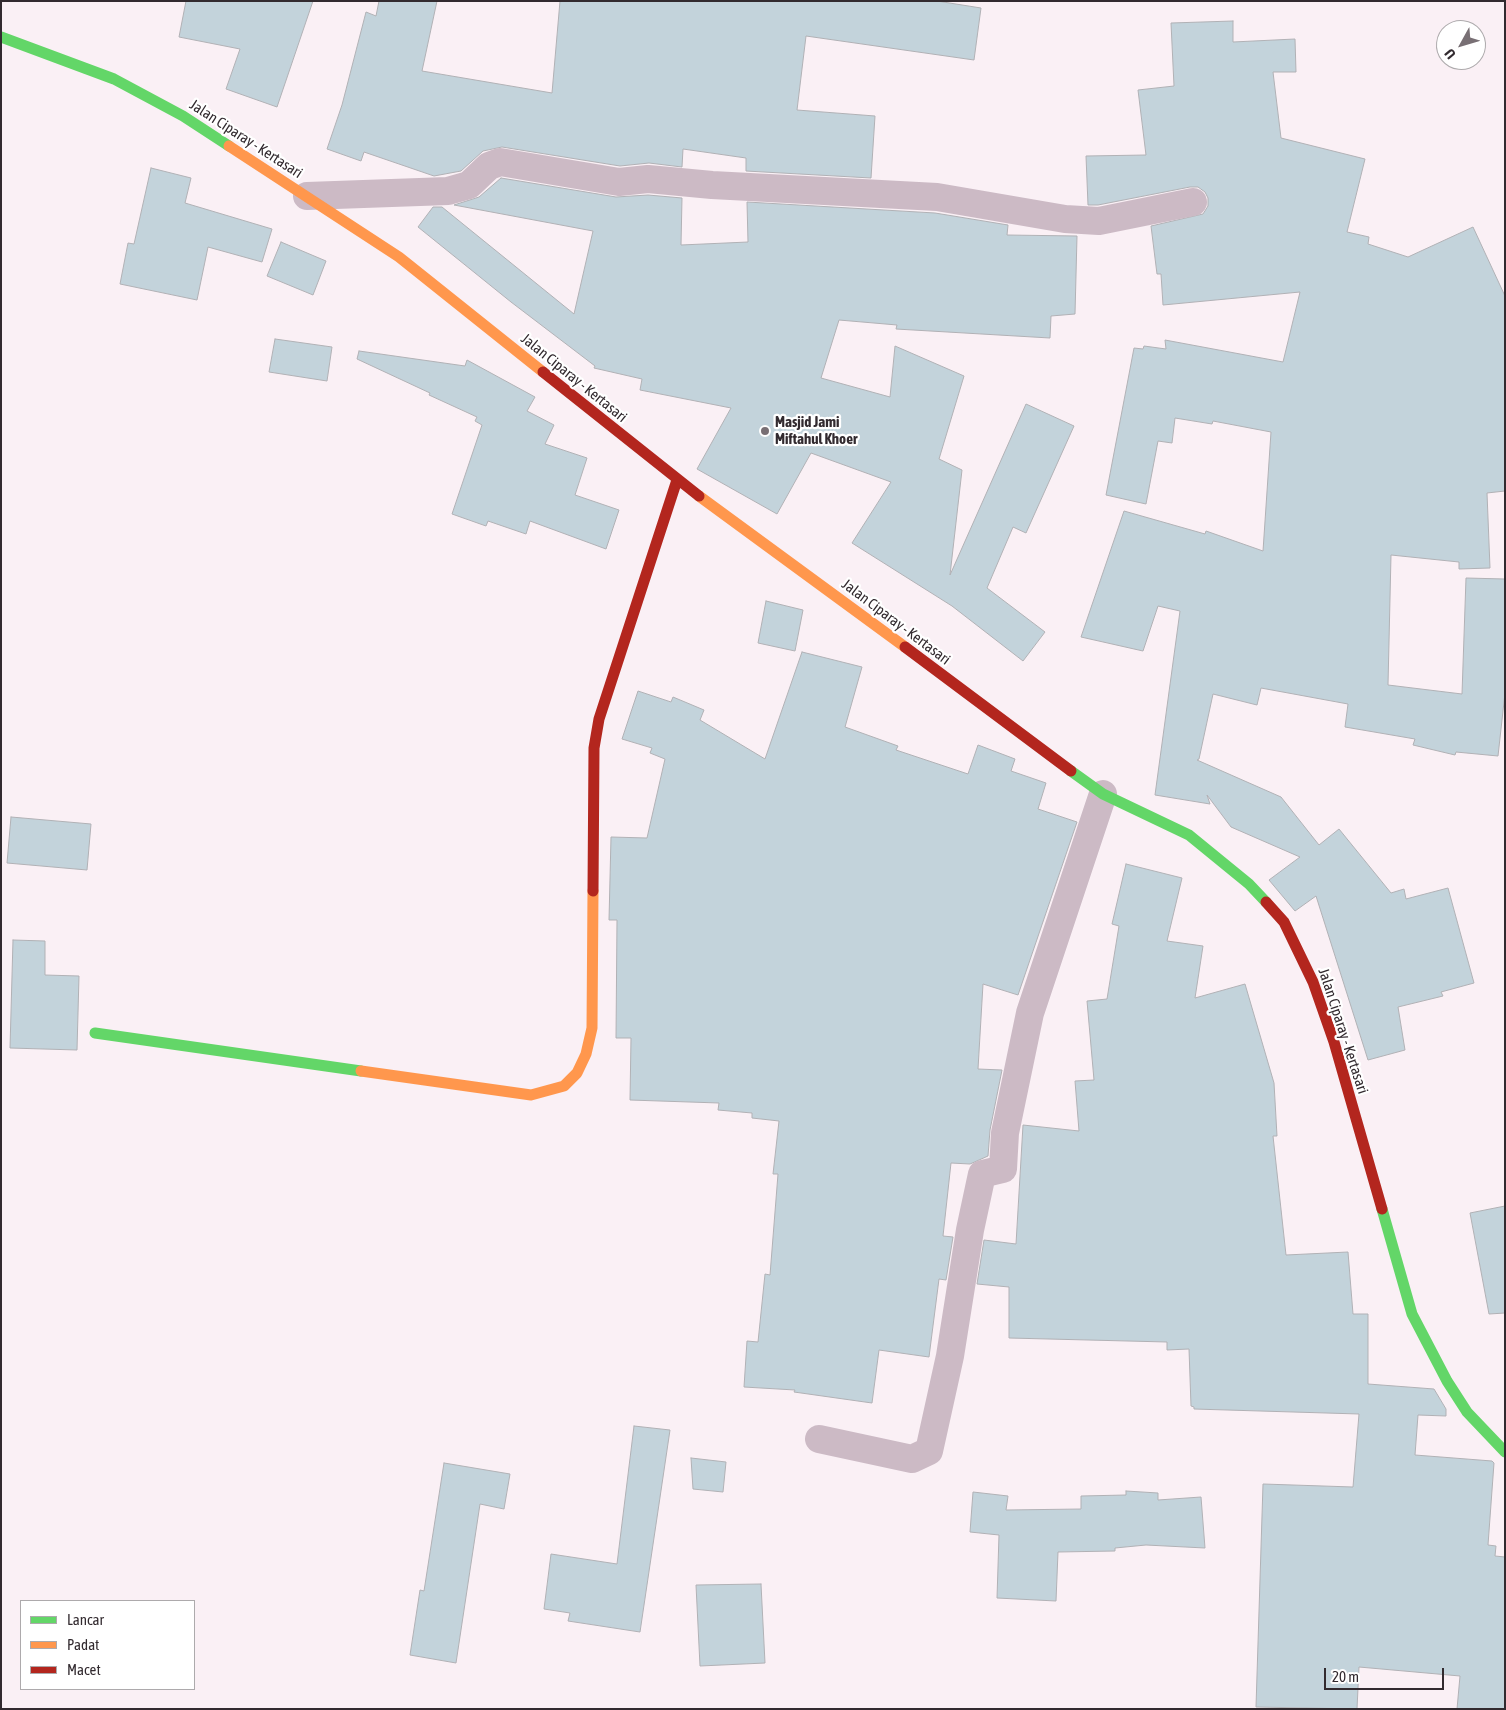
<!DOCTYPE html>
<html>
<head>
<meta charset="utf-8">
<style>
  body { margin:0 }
  #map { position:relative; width:1506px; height:1710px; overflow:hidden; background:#faf0f5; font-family:"Asap Condensed",sans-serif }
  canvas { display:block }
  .frame { position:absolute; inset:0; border:2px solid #322a2f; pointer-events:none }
  .legend { position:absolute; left:20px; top:1600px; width:175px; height:90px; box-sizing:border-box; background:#fff; border:1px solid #adaaac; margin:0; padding:6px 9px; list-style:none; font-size:15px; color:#322a2f }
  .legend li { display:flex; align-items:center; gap:10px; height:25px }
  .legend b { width:25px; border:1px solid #adaaac }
  .north { position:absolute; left:1436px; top:20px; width:50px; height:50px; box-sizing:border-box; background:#fff; border:1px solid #adaaac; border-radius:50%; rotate:231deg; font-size:14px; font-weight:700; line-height:20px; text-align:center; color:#322a2f }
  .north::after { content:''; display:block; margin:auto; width:18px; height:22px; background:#786f74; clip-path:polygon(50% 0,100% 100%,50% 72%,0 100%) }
  .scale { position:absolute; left:1324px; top:1668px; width:120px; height:22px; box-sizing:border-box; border:2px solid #322a2f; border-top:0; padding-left:6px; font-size:15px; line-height:18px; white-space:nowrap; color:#322a2f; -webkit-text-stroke:4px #fff; paint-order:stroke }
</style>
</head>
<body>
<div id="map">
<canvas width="1506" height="1710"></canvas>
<div class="frame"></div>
<ul class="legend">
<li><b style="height:6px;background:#63d668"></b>Lancar</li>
<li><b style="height:6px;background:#ff974d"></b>Padat</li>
<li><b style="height:6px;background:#b3261e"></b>Macet</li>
</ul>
<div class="north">U</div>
<div class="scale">20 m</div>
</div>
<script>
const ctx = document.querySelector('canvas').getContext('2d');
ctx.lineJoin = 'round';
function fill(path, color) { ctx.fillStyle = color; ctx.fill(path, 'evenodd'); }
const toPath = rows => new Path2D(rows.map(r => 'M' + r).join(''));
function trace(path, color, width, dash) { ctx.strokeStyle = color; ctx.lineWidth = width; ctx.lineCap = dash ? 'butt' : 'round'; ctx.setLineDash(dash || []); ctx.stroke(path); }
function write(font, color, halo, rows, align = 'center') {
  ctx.font = font + ' "Asap Condensed",sans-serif'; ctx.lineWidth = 4.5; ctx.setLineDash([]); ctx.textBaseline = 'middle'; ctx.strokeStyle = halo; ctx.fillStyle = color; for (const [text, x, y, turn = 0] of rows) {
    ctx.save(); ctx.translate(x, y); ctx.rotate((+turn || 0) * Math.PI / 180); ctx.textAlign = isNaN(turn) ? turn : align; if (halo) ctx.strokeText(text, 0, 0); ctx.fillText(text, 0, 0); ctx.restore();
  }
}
const building = toPath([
  [186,1,313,1,277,107,226,89,240,49,179,37,186,1],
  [379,1,437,1,422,71,552,93,560,1,937,1,981,8,974,60,806,36,797,110,875,116,871,178,746,171,746,158,683,149,682,167,649,163,620,166,502,147,483,151,461,171,434,176,364,152,361,161,327,149,342,105,366,12,376,16,379,1],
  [1233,21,1233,42,1295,39,1296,72,1273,72,1281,138,1365,159,1347,232,1369,237,1368,244,1408,257,1473,227,1505,296,1505,491,1487,493,1490,568,1459,569,1459,562,1391,555,1388,685,1462,694,1466,578,1505,579,1505,693,1498,756,1456,752,1455,755,1413,745,1415,739,1345,727,1348,704,1261,688,1257,705,1213,694,1199,759,1197,760,1281,797,1319,845,1339,829,1391,893,1404,889,1406,899,1448,888,1474,983,1441,992,1443,996,1398,1007,1405,1050,1368,1060,1316,896,1295,911,1269,880,1300,857,1231,827,1207,795,1210,804,1155,795,1180,611,1158,606,1143,651,1081,637,1124,511,1205,534,1206,531,1263,551,1271,432,1213,421,1212,424,1175,418,1172,443,1158,441,1146,504,1106,495,1134,348,1143,349,1144,346,1166,349,1165,340,1283,362,1300,292,1163,305,1161,274,1157,274,1151,226,1203,214,1208,206,1208,198,1205,192,1198,187,1190,187,1098,205,1088,205,1086,156,1146,155,1138,90,1174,86,1171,23,1233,21],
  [151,168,191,178,185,203,272,229,262,262,208,247,197,300,120,284,128,243,134,244,151,168],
  [501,178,616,197,648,195,682,198,681,245,748,242,747,202,935,213,1008,225,1007,235,1077,236,1075,314,1051,316,1050,338,896,329,897,325,839,320,821,378,890,397,895,346,964,376,939,459,962,470,950,575,1026,404,1074,426,1026,533,1013,527,987,588,1045,632,1023,661,952,606,852,543,891,482,811,453,777,514,697,469,731,408,640,390,642,379,594,368,595,366,511,302,418,227,433,207,442,207,574,314,593,231,454,205,479,197,501,178],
  [281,242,326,261,313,295,267,276,281,242],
  [275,339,332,347,327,381,269,372,275,339],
  [359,351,465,366,467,360,535,397,527,411,554,425,545,444,587,458,575,495,619,510,606,549,530,521,526,534,488,521,486,526,452,514,482,425,475,421,477,417,429,395,430,393,357,359,359,351],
  [766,601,803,610,795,651,758,643,766,601],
  [802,652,862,667,845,727,898,746,896,750,968,774,978,745,1015,759,1011,771,1046,783,1038,809,1077,822,1018,995,983,984,978,1069,1002,1070,990,1130,988,1156,970,1164,951,1163,943,1236,953,1237,946,1280,939,1279,929,1357,879,1350,872,1403,794,1392,795,1390,744,1387,747,1341,758,1342,765,1274,770,1275,778,1174,773,1174,779,1121,752,1118,752,1113,718,1110,719,1103,630,1100,631,1038,616,1038,617,920,609,920,611,837,647,838,665,759,650,753,652,748,622,739,638,691,671,702,673,697,704,710,700,720,765,759,802,652],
  [11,817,91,824,87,870,7,863,11,817],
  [1126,864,1182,878,1167,941,1203,946,1195,998,1245,984,1274,1083,1277,1136,1273,1136,1286,1255,1348,1252,1353,1314,1368,1314,1368,1384,1434,1389,1446,1409,1446,1416,1418,1415,1415,1455,1492,1461,1494,1463,1488,1545,1496,1546,1495,1556,1505,1557,1505,1709,1457,1709,1460,1676,1359,1667,1357,1709,1256,1707,1263,1484,1353,1487,1359,1414,1194,1409,1194,1407,1191,1406,1189,1349,1167,1350,1167,1342,1009,1338,1009,1287,977,1284,984,1240,1016,1244,1023,1125,1079,1131,1075,1081,1094,1080,1087,1001,1107,999,1119,926,1112,924,1126,864],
  [13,940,45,941,45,975,79,976,77,1050,10,1048,13,940],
  [1505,1206,1505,1313,1489,1314,1470,1213,1505,1206],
  [634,1426,670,1430,640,1632,568,1621,570,1613,544,1609,551,1554,617,1564,634,1426],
  [691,1458,726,1462,723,1492,693,1489,691,1458],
  [444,1463,510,1474,504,1509,480,1504,456,1663,410,1655,420,1590,424,1591,444,1463],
  [1126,1491,1158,1493,1158,1500,1201,1497,1205,1548,1146,1545,1115,1548,1115,1551,1058,1552,1056,1601,997,1598,999,1535,970,1532,973,1492,1008,1496,1006,1510,1081,1509,1081,1496,1126,1495,1126,1491],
  [761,1584,765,1663,700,1666,696,1585,761,1584]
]);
const street = toPath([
  [307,196,448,191,469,185,489,166,500,162,619,182,648,179,712,185,937,197,1065,219,1099,221,1193,202],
  [819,1439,912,1459,929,1451,950,1356,970,1230,982,1174,1003,1169,1005,1133,1030,1013,1103,794]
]);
const fast = toPath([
  [1,37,114,79,183,116,229,146],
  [1071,771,1103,794,1189,835,1249,884,1266,902],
  [95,1033,361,1071],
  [1382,1209,1412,1314,1447,1381,1467,1412,1505,1452]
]);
const slow = toPath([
  [229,146,399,257,543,372],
  [699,496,905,647],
  [361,1071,531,1095,564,1086,577,1073,586,1054,592,1028,593,891]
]);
const jam = toPath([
  [543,372,699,496],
  [905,647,1071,771],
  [593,891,594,748,599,719,677,480],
  [1266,902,1284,922,1313,982,1334,1042,1382,1209]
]);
const markers = [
  [765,431,5,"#786f74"]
];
const streetNames = [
  ["Jalan Ciparay - Kertasari",246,139,33],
  ["Jalan Ciparay - Kertasari",574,378,39],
  ["Jalan Ciparay - Kertasari",896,622,37],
  ["Jalan Ciparay - Kertasari",1343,1031,72]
];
const poiNames = [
  ["Masjid Jami",775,422],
  ["Miftahul Khoer",775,439]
];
fill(building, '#c3d3db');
trace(building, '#b1b1b5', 1);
trace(street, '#ccbac5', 28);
trace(fast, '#63d668', 11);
trace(slow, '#ff974d', 11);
trace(jam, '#b3261e', 11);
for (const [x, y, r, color] of markers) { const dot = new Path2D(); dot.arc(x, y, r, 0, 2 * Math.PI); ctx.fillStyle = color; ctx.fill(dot); trace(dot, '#fff', 2); }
write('15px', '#322a2f', '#fff', streetNames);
write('bold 15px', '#322a2f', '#fff', poiNames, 'left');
</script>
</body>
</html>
